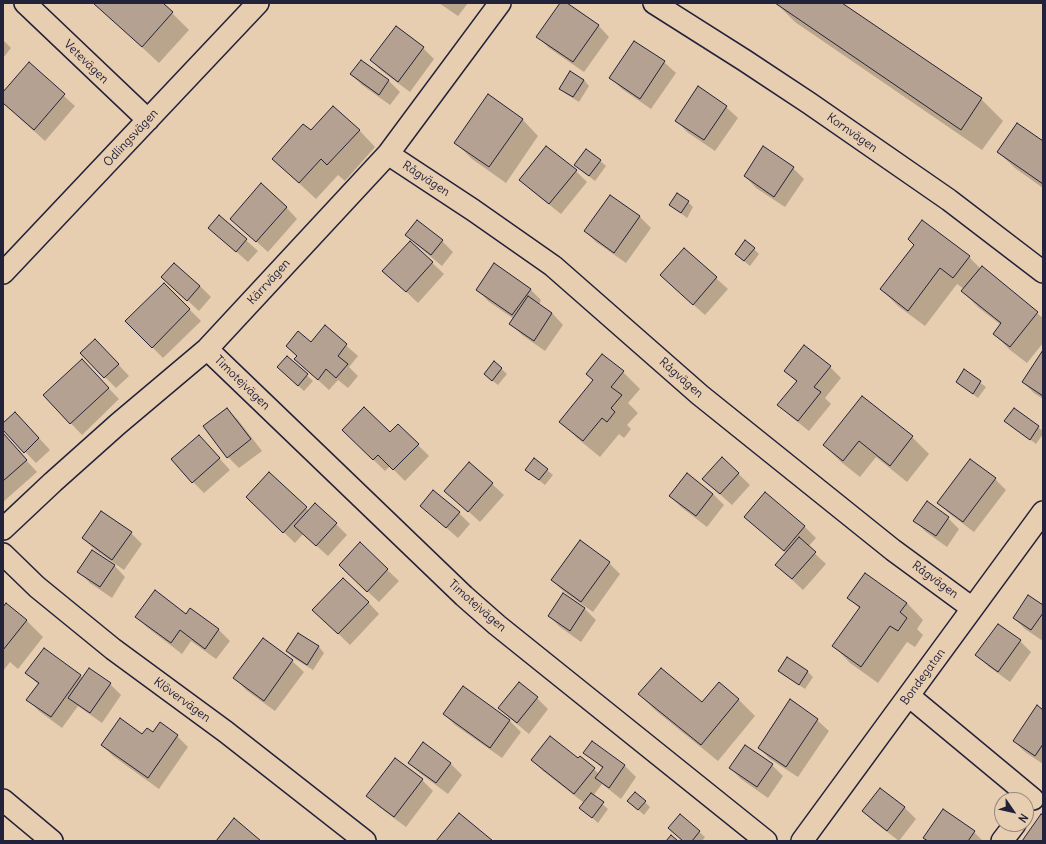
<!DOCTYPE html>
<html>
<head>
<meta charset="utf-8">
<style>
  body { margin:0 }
  #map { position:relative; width:1046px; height:844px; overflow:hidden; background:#e8ceb0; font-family:Delius,sans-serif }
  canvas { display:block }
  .frame { position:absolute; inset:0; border:4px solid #22223b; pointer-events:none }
  .north { position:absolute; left:994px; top:792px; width:40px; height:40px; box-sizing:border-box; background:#e8ceb0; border:1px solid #998981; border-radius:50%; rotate:124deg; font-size:11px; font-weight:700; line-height:16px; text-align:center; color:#22223b }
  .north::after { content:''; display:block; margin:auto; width:14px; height:18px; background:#22223b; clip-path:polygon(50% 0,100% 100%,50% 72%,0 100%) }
</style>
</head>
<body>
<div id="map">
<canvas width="1046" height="844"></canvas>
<div class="frame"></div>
<div class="north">N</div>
</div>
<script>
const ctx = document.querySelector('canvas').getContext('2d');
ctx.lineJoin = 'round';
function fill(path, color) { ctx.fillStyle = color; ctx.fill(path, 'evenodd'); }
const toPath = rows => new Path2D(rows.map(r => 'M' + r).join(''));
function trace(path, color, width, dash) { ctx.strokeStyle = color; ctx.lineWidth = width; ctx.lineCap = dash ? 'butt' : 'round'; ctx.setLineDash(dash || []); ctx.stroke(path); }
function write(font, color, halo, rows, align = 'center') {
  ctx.font = font + ' Delius,sans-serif'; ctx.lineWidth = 3.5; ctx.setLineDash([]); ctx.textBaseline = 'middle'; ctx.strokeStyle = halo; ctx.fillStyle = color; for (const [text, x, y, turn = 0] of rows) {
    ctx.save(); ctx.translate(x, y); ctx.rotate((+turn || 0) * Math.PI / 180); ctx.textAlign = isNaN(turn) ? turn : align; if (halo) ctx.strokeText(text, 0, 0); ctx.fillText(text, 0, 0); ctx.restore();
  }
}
const shadow = toPath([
  [94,3,162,3,189,30,159,63],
  [439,3,468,3,458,16],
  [561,3,565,3,598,25,609,37,584,72,549,48,538,37],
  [776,3,841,3,981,99,1003,121,982,150,795,22],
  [3,40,11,48,3,58],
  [634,42,664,62,676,73,651,109,622,89,611,78],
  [423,48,434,59,410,92,382,71,371,60],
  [361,61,389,81,400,92,390,105,362,85,351,74],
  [29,64,75,106,45,141,3,103,3,94],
  [584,80,589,86,579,102,566,94,561,89],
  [698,88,726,107,738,118,715,151,687,132,676,120],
  [522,119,538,136,506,183,472,159,455,142],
  [359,130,375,147,345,181,338,175,316,199,273,159,311,132],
  [1043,142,1043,188,1015,168,998,152],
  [587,150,606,166,595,181,581,170],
  [793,168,804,179,785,207,756,188,745,176],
  [576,171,587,182,561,214,532,191,520,180],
  [610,196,640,217,651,228,626,263,596,242,585,231],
  [688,202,693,207,687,218,670,205],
  [286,207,297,219,268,252,231,219],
  [219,216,258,251,248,262,209,228],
  [407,235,442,241,453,252,442,266,418,246],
  [410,242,444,274,418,303,384,271],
  [684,249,728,289,705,315,672,286],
  [754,249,759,254,750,266,741,259],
  [969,257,981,269,1043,318,1043,343,1027,363,1010,350,994,334,1001,325,979,308,962,291,964,289,957,284,925,326,898,306,881,289],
  [162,277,200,286,211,297,199,311],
  [164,284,201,321,163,358,126,321],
  [477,289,530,289,541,300,539,305,552,313,563,325,545,351,522,335,511,324,514,319,488,301],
  [325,327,358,356,349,367,358,376,348,388,338,380,329,390,295,359,311,343],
  [106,351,129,376,116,388,105,377],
  [1043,352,1043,399,1034,393,1023,382],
  [287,357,313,381,304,391,284,373],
  [494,362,507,374,498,385,490,379],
  [830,367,841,378,825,398,831,404,809,431,790,416,779,405,797,382,785,371],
  [965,371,986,387,978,398,957,382],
  [93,372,119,399,82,435,45,396],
  [623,372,640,389,628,403,638,413,627,425,631,429,624,438,619,434,600,457,577,438,561,422],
  [863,397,912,437,929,454,907,482,876,457,860,477,841,462,824,445],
  [227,409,238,420,262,451,239,468,228,457],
  [1014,409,1043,431,1043,434,1036,444,1006,421],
  [3,424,26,424,50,450,36,463,3,429],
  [398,425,429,456,405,481,390,466,385,471,343,430,390,433],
  [3,435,37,472,3,502],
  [199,436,230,470,204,493,193,482],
  [722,458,750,485,732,505,715,490],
  [535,460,553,475,545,485,532,475],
  [469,463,504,495,480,522,446,491],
  [269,474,309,511,336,524,347,535,328,556,303,534,295,543,258,508],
  [995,479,1006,490,974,532,950,514,938,503],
  [713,494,724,505,707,527,681,507,670,496],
  [765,494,805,527,816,538,808,547,826,564,803,590,776,565,786,553,746,517],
  [927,503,948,518,959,529,947,547,926,532,914,520],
  [421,506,459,513,470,524,458,538],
  [131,533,142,544,124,570,94,549,83,538],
  [360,544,399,581,379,602,351,576],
  [609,563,620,574,593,612,563,591,552,580],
  [114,565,125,577,112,598,90,583,79,572],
  [564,595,585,609,596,620,581,642,560,627,549,616],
  [849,598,907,603,923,620,917,629,923,635,915,647,907,642,878,683,850,663,834,646,860,609],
  [368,602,379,614,350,645,325,621],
  [6,604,27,621,43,637,18,669,10,662,3,671,3,608],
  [1043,607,1043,641,1025,629,1014,618],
  [190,609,219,630,230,641,216,659,191,641,182,654,148,628,136,617,187,615],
  [298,634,319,647,324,653,313,670,292,657,287,651],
  [263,639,292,661,304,672,275,711,246,690,235,678],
  [1020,641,1031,652,1010,682,988,666,977,655],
  [44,649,83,678,110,684,121,695,102,723,78,706,62,728,39,711,28,700,39,685,26,673],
  [788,659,808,672,813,677,805,689,785,676,780,671],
  [639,694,703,704,738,699,755,716,718,761,655,710],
  [537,698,548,709,529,734,511,719,500,708],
  [1043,711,1043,764,1025,752,1014,741],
  [444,714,509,720,521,732,502,758,455,725],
  [817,720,829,731,798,777,770,759,759,748],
  [153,734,177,736,188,747,159,789,113,756,102,745],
  [592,743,625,766,636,777,621,799,602,784,593,796,608,809,598,823,581,808,584,803,543,771,532,760,578,760,594,769,599,774,603,769,585,752],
  [424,744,451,764,462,775,448,794,421,774,409,763],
  [772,765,783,776,768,798,741,779,730,768],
  [422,780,433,791,406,827,379,807,368,796],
  [880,789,905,808,916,819,899,841,874,822,863,811],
  [645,802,650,807,644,815,634,806],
  [680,815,705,837,702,841,683,841,669,828],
  [974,832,983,841,928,841]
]);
const building = toPath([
  [93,3,163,3,173,12,142,47,93,3],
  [560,3,567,3,599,25,573,62,536,37,560,3],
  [775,3,842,3,982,98,961,130,775,3],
  [396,26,424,47,398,82,370,60,396,26],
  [634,41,665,61,640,99,609,78,634,41],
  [361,60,389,80,379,95,350,74,361,60],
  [29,62,65,94,34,130,3,103,3,92,29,62],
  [570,71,584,80,573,97,559,89,570,71],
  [698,86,727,106,704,140,675,121,698,86],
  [488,94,523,119,489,167,454,143,488,94],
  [333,106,360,130,327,165,321,159,299,183,272,159,303,124,311,130,333,106],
  [1017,123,1043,141,1043,184,997,152,1017,123],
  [546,146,577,170,549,204,519,180,546,146],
  [763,146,794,167,774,197,744,176,763,146],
  [586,149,601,160,589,176,574,165,586,149],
  [261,183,287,207,256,242,230,219,261,183],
  [677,193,689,201,681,213,669,205,677,193],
  [610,195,640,216,614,253,584,231,610,195],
  [219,215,247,239,236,252,208,228,219,215],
  [417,220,443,240,431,255,405,235,417,220],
  [922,220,970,256,953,278,940,268,908,311,880,289,914,245,908,239,922,220],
  [745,240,755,248,744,261,735,254,745,240],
  [410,241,433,262,406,292,382,271,410,241],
  [684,248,717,277,693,305,660,275,684,248],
  [174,263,200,286,187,301,161,277,174,263],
  [494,263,531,289,512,315,476,290,494,263],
  [982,266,1038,312,1010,347,993,334,1001,323,961,291,982,266],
  [164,283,190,309,152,348,125,321,164,283],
  [528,296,552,313,534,341,509,324,528,296],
  [325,325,347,344,338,356,348,364,336,378,326,369,318,380,294,359,297,356,286,346,298,331,311,342,325,325],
  [95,339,119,364,104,378,80,353,95,339],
  [804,345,831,366,814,387,821,392,798,421,777,405,797,381,784,371,804,345],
  [1043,350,1043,396,1022,382,1043,350],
  [602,354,624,371,611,387,622,395,611,408,615,412,607,422,602,418,583,441,559,422,593,380,586,374,602,354],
  [287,356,308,374,298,386,277,367,287,356],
  [82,359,109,388,70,424,43,395,82,359],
  [494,361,502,368,492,381,484,374,494,361],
  [964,369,981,381,973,394,956,382,964,369],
  [862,396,913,436,890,466,859,441,843,461,823,445,862,396],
  [364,407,390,432,398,424,419,444,393,470,378,455,373,460,342,430,364,407],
  [227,408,251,439,227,458,203,426,227,408],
  [1014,408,1039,426,1030,440,1004,421,1014,408],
  [15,412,39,438,24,453,3,430,3,423,15,412],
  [3,433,27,460,3,481,3,433],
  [199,435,220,458,192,483,171,459,199,435],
  [722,457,739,473,720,494,702,479,722,457],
  [534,458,548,469,539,480,525,470,534,458],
  [970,459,996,478,963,522,937,503,970,459],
  [469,462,493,483,468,512,444,491,469,462],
  [269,472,307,507,283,533,246,497,269,472],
  [687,473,713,494,696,516,669,496,687,473],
  [433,490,460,512,446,528,420,506,433,490],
  [765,492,805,526,784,551,744,517,765,492],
  [927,501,949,517,936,536,913,521,927,501],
  [315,503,337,523,316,546,294,526,315,503],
  [101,511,132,532,112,560,82,538,101,511],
  [799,537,816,552,792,579,775,565,799,537],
  [580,540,610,562,581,602,551,580,580,540],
  [360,542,388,569,367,592,339,565,360,542],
  [92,550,115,565,100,587,77,572,92,550],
  [865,573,907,603,900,612,907,618,898,631,890,626,861,667,832,646,860,607,847,598,865,573],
  [343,578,369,602,338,634,312,610,343,578],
  [155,590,186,614,190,608,219,629,205,649,180,630,171,643,135,617,155,590],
  [563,593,585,608,570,631,548,616,563,593],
  [1028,595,1043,605,1043,613,1031,630,1013,618,1028,595],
  [6,603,27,620,3,650,3,607,6,603],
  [998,624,1021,640,998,672,975,655,998,624],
  [298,633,319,646,307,665,286,651,298,633],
  [263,638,293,660,264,701,233,678,263,638],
  [44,648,81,675,51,717,26,700,39,683,25,673,44,648],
  [787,657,808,671,799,685,778,671,787,657],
  [89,668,111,683,90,713,68,698,89,668],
  [661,668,702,702,719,682,739,699,701,745,638,694,661,668],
  [519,682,538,697,517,723,498,708,519,682],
  [463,686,510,720,490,748,443,714,463,686],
  [790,699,818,719,786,767,758,748,790,699],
  [1037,705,1043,710,1043,744,1035,756,1013,741,1037,705],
  [120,718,142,734,147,728,153,732,160,722,178,735,148,778,101,745,120,718],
  [550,736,578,758,580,756,595,768,574,794,531,760,550,736],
  [592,741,625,765,609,788,595,778,603,767,583,753,592,741],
  [423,742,451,763,436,783,408,763,423,742],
  [745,745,773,764,757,787,729,768,745,745],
  [395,758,423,779,394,817,366,796,395,758],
  [880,788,905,807,887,831,862,811,880,788],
  [635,792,646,801,638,810,627,801,635,792],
  [591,793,604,802,592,818,579,808,591,793],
  [943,809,975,831,968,841,928,841,923,838,943,809],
  [459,813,493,841,436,841,459,813],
  [680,814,700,831,692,841,683,841,668,828,680,814],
  [1041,814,1043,815,1043,841,1022,841,1041,814],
  [234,818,261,841,216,841,234,818],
  [671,835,678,841,666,841,671,835]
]);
const minor = toPath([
  [25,3,148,120],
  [654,3,744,60,809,103,949,200,1043,272],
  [388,154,473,210,553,266,700,395,893,550,972,608],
  [3,273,258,3],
  [207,349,464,596,497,625,766,841],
  [3,529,53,482,118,424,207,349,388,154,500,3],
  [3,554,37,587,113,649,226,732,365,841],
  [909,696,1033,799],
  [3,800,52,841],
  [802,841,1043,512],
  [1002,841,1015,824]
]);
const streetNames = [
  ["Vetevägen",86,62,44],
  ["Kornvägen",852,133,35],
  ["Odlingsvägen",131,138,-47],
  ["Rågvägen",426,179,33],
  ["Kärrvägen",269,282,-48],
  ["Rågvägen",681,378,41],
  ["Timotejvägen",242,383,44],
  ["Rågvägen",935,580,36],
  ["Timotejvägen",477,606,41],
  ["Bondegatan",923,677,-54],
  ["Klövervägen",182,700,36]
];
fill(shadow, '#0003');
fill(building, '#b4a191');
trace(building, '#22223b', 1);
trace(minor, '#22223b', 24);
trace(minor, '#e8ceb0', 21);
write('12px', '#22223b', '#e8ceb0', streetNames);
</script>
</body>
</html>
